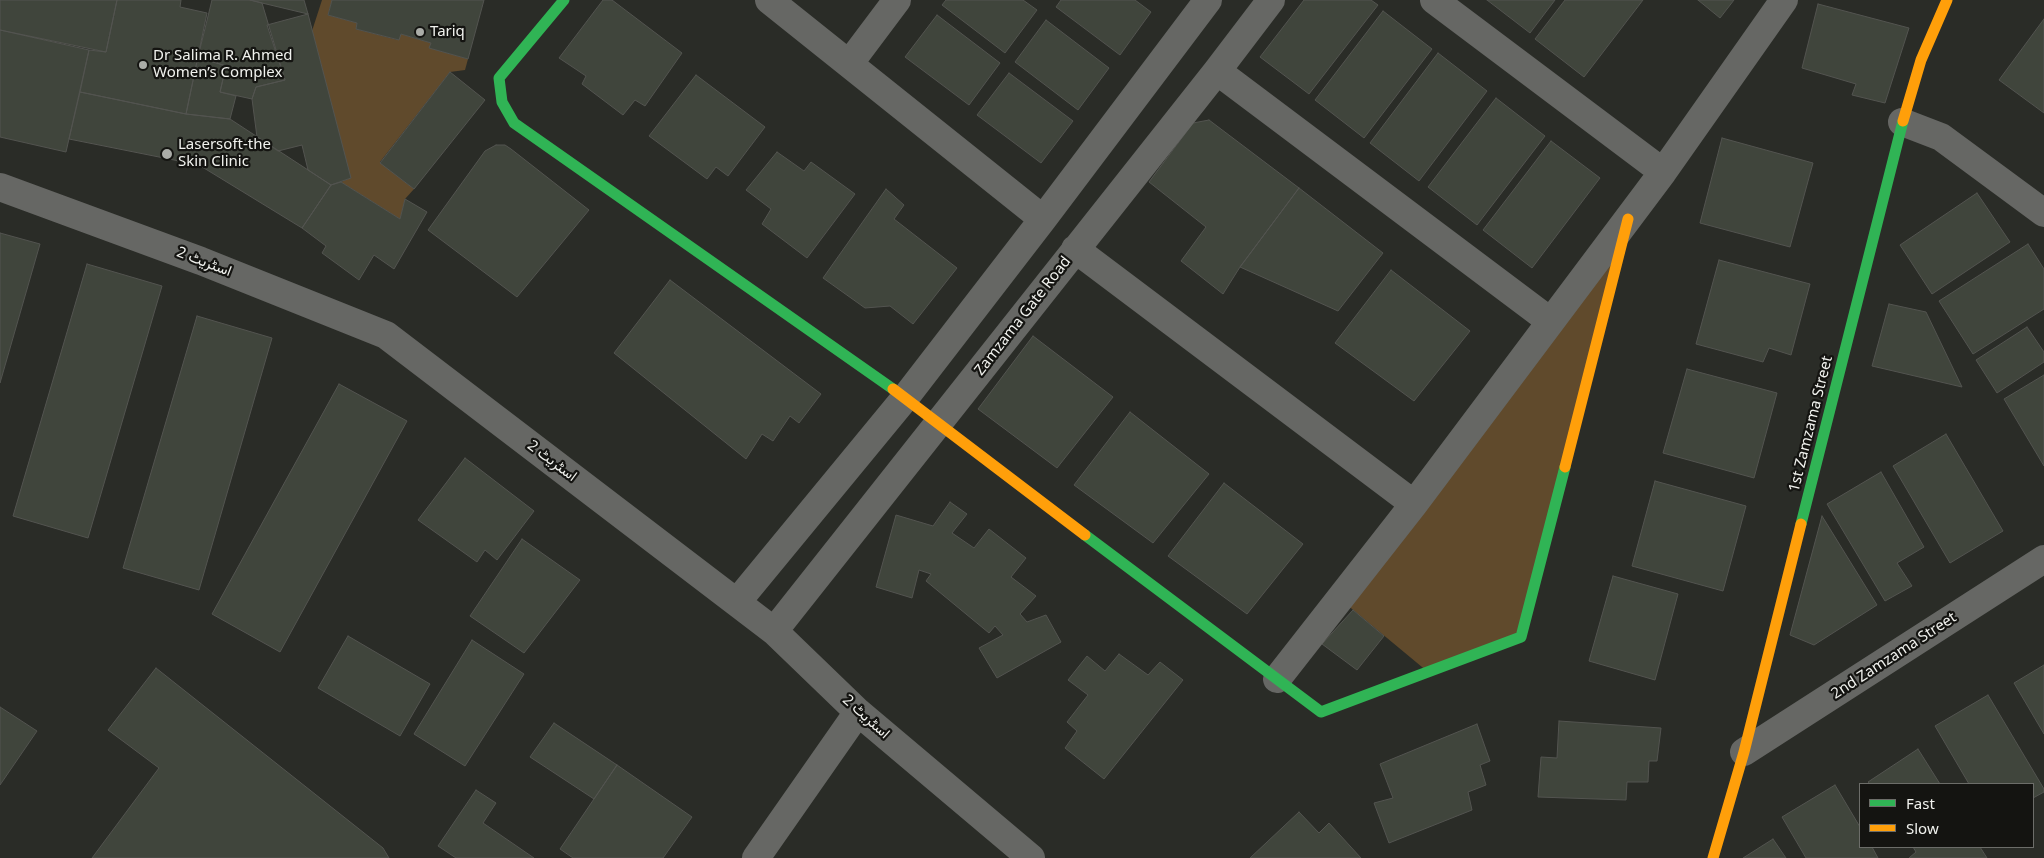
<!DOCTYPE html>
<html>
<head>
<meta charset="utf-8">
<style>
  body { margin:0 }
  #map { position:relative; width:2044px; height:858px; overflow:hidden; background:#2a2c27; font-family:"Noto Sans",sans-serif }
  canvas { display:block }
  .legend { position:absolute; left:1859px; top:783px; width:175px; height:65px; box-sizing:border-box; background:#141411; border:1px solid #6c6d69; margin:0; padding:6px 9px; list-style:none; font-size:15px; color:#f1f2ee }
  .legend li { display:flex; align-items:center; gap:10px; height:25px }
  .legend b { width:25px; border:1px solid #6c6d69 }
</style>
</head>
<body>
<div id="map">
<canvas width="2044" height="858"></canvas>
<ul class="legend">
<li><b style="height:6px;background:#30b455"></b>Fast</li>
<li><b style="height:6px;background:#ff9f0a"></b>Slow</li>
</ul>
</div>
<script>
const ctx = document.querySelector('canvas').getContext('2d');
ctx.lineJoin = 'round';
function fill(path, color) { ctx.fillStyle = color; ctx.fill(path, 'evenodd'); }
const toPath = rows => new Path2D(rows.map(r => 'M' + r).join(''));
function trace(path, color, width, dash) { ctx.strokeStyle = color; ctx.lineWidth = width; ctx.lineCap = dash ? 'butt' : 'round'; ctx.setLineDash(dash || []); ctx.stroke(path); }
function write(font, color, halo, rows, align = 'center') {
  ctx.font = font + ' "Noto Sans",Vazirmatn,sans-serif'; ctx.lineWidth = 4.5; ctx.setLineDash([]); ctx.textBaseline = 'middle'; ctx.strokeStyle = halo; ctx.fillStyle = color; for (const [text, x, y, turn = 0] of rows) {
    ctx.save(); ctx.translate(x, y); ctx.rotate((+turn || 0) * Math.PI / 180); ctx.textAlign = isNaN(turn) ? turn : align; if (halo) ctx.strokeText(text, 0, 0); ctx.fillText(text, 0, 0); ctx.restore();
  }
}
const green = toPath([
  [322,0,332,0,328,15,357,23,356,29,398,40,401,34,431,43,430,48,468,59,465,70,450,72,380,162,414,189,405,199,400,219,341,182,350,178,312,31],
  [1628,219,1521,637,1428,672,1340,599]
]);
const building = toPath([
  [0,0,117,0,106,52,0,30,0,0],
  [117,0,181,0,180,7,207,13,186,114,80,92,89,50,106,52,117,0],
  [212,0,250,0,262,3,285,80,256,87,252,99,220,92,226,66,198,57,212,0],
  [250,0,304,0,308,14,262,3,250,0],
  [332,0,484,0,468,59,429,48,431,43,401,34,399,40,356,29,357,23,328,15,332,0],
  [603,0,612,0,682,53,645,106,635,100,623,115,582,84,586,76,559,58,603,0],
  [946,0,1023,0,1037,10,1005,53,942,5,946,0],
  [1061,0,1135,0,1151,12,1120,55,1056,7,1061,0],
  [1304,0,1371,0,1378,5,1309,94,1260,57,1304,0],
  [1487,0,1555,0,1530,33,1487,0],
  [1565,0,1643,0,1584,77,1535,39,1565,0],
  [1698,0,1734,0,1720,18,1698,0],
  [1818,4,1909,28,1885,103,1852,95,1856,84,1802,68,1818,4],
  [1383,11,1432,49,1364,138,1315,100,1383,11],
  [308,14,351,178,331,185,308,170,302,145,278,151,257,137,252,99,256,87,285,80,267,25,308,14],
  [937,15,1000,63,969,105,905,57,937,15],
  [2044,19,2044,113,1999,80,2044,19],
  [1046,20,1109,68,1078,110,1015,62,1046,20],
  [0,30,89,50,66,152,0,137,0,30],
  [1438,53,1487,91,1419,181,1370,143,1438,53],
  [198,57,226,66,220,92,236,96,230,119,186,114,198,57],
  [450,72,485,100,414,189,380,163,450,72],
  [1009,73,1073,121,1041,163,977,115,1009,73],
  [696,75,765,127,728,176,716,167,707,179,649,136,696,75],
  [80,92,186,114,230,119,331,185,302,228,199,165,69,139,80,92],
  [1496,98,1545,136,1477,225,1428,187,1496,98],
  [1209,120,1299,188,1240,267,1223,294,1181,261,1206,227,1149,182,1193,123,1209,120],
  [1722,138,1813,163,1790,247,1700,223,1722,138],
  [1551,141,1600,178,1532,268,1483,230,1551,141],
  [496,145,505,145,511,149,589,210,517,297,428,230,485,151,496,145],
  [777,152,804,171,811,162,855,194,807,258,762,224,771,209,746,190,777,152],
  [341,182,400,219,405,199,427,212,394,269,374,255,359,280,322,253,326,246,302,228,331,185,341,182],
  [1299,188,1383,253,1338,311,1240,267,1299,188],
  [886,189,904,205,894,219,957,268,913,324,890,306,865,308,823,278,886,189],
  [1977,193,2010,242,1932,294,1900,245,1977,193],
  [0,233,40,244,0,383,0,233],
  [2028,244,2044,269,2044,309,1973,354,1939,301,2028,244],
  [1719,260,1810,284,1791,355,1769,348,1763,362,1696,344,1719,260],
  [87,264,162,286,88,538,13,516,87,264],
  [1391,270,1470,331,1414,401,1335,343,1391,270],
  [670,280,821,394,799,423,790,416,773,441,762,434,746,459,614,353,670,280],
  [1889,304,1926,312,1962,387,1872,366,1889,304],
  [197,316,272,338,199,590,123,568,197,316],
  [2027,327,2044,352,2044,362,1997,393,1976,360,2027,327],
  [1033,336,1113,397,1057,468,978,409,1033,336],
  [1687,369,1777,393,1754,478,1663,453,1687,369],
  [2044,375,2044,466,2004,399,2044,375],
  [339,384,407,421,280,652,212,614,339,384],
  [1130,412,1209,474,1153,543,1074,485,1130,412],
  [1946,434,2003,531,1950,563,1893,466,1946,434],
  [465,458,534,511,497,560,485,550,477,562,418,520,465,458],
  [1881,472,1924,547,1897,563,1912,586,1885,601,1827,504,1881,472],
  [1655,481,1746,506,1723,591,1632,566,1655,481],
  [1224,483,1303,544,1247,614,1168,556,1224,483],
  [950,502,967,514,952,533,974,548,989,529,1026,558,1011,577,1036,596,1020,614,1027,622,1046,615,1061,642,997,678,979,648,1003,635,995,626,989,633,926,581,931,574,919,570,912,598,876,587,896,515,933,526,950,502],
  [1822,516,1877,605,1814,645,1790,635,1822,516],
  [522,539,580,580,524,653,470,616,522,539],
  [1613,576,1678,594,1655,680,1589,661,1613,576],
  [1353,610,1384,636,1357,670,1322,644,1353,610],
  [348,636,430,684,400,736,318,688,348,636],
  [472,640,524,674,465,766,414,734,472,640],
  [1119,654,1148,675,1160,662,1183,680,1104,779,1065,748,1077,731,1067,722,1088,695,1068,680,1087,656,1105,671,1119,654],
  [2044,665,2044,734,2014,683,2044,665],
  [156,668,383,848,389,858,92,858,159,768,108,730,156,668],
  [1988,695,2044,789,2044,792,2033,798,2033,784,1969,784,1935,726,1988,695],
  [0,707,37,731,0,785,0,707],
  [1559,721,1661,728,1657,761,1649,761,1648,782,1627,782,1626,800,1538,797,1541,757,1557,758,1559,721],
  [554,723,617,765,594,799,530,757,554,723],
  [1477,724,1490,761,1480,765,1486,785,1468,792,1472,810,1389,843,1374,803,1393,798,1380,764,1477,724],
  [1918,749,1940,784,1870,784,1868,782,1918,749],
  [617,765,692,817,663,858,573,858,560,849,617,765],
  [1835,785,1860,827,1860,847,1872,847,1878,858,1806,858,1782,817,1835,785],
  [476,790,496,803,483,823,534,858,456,858,438,846,476,790],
  [1299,812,1319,833,1329,823,1361,858,1250,858,1299,812],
  [1773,839,1786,858,1743,858,1773,839],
  [1913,847,1980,847,1987,858,1909,858,1916,852,1913,847]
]);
const street = toPath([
  [769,0,1043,219],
  [1434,0,1663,172],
  [849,64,897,0],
  [1217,71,1550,321],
  [1902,122,1941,137,2044,213],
  [0,187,201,261,386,335,774,631,858,712,1031,858],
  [1075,249,1414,504],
  [737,602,905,398,1043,219,1208,0],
  [774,631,1217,71,1271,0],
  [1277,679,1414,504,1663,172,1784,0],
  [1744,752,2044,559],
  [756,858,858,712]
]);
const fast = toPath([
  [564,0,499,78,502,102,514,123,893,389],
  [1801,524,1903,121],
  [1085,535,1321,712,1521,637,1565,467]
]);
const slow = toPath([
  [1903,121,1921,60,1947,0],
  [893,389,1085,535],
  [1565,467,1628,219],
  [1713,858,1744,752,1801,524]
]);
const markers = [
  [420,32,5,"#abada8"],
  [143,65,5,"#abada8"],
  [167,154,6,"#abada8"]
];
const poiNames = [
  ["Tariq",430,32],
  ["Dr Salima R. Ahmed",153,56],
  ["Women’s Complex",153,73],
  ["Lasersoft-the",178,145],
  ["Skin Clinic",178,162]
];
const streetNames = [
  ["اسٹریٹ 2",204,262,21],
  ["Zamzama Gate Road",1023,316,-52],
  ["1st Zamzama Street",1811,424,-76],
  ["اسٹریٹ 2",552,461,37],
  ["2nd Zamzama Street",1894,656,-33],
  ["اسٹریٹ 2",866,717,42]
];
fill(green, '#604a2c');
fill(building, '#40453c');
trace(building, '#535450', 1);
trace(street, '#666764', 28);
trace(fast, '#30b455', 11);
trace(slow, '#ff9f0a', 11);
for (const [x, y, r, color] of markers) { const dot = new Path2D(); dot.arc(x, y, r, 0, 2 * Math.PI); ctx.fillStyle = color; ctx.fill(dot); trace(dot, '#141411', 2); }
write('15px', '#f1f2ee', '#141411', poiNames, 'left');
write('15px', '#f1f2ee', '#141411', streetNames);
</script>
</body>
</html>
